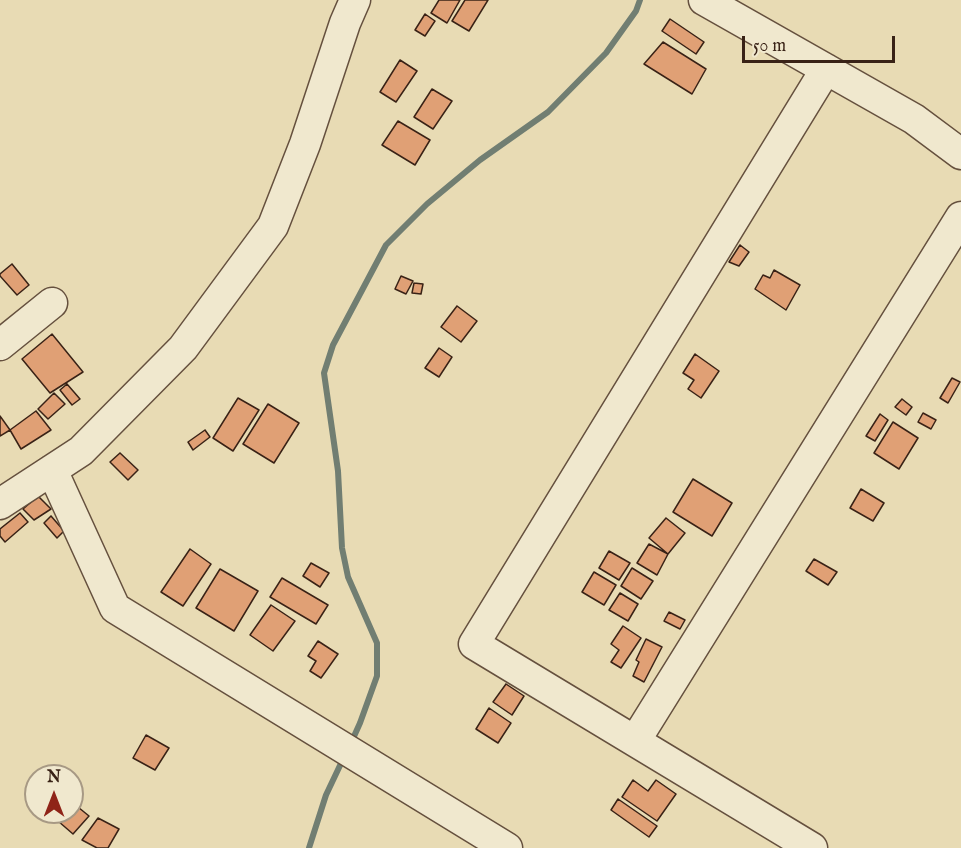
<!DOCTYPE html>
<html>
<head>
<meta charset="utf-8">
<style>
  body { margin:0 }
  #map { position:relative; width:961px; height:848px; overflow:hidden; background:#e8dbb4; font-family:"IM FELL English",serif }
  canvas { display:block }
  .north { position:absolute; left:24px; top:764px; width:60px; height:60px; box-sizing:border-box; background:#f0e8ce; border:2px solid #a79984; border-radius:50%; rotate:0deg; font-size:16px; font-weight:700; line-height:24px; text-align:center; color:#392216 }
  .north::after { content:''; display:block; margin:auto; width:21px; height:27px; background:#8f2418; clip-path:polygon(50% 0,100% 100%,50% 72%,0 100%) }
  .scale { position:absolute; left:742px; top:36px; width:153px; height:27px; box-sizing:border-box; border:3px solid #392216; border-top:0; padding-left:8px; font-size:18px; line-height:21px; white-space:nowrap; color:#392216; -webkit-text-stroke:4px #f0e8ce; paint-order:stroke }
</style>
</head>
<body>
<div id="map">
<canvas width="961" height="848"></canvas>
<div class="north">N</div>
<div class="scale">50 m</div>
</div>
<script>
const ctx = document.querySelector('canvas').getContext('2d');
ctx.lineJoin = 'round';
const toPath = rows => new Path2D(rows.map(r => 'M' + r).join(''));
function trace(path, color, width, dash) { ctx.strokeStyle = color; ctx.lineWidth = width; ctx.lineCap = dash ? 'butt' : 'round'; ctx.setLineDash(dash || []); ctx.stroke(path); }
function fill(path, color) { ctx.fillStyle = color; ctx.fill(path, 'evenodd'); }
const stream = toPath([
  [351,743,360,723,377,676,377,643,348,577,342,548,338,471,324,373,333,345,386,245,427,204,480,160,548,112,606,53,636,11,640,0],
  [309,848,326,795,344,757]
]);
const building = toPath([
  [439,0,460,0,447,23,431,13,439,0],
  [465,0,488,0,469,31,452,21,465,0],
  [425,14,435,21,425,36,415,30,425,14],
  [670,19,704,42,696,54,662,31,670,19],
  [663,42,706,69,692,94,644,64,663,42],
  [400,60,417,71,396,102,380,92,400,60],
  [432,89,452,101,433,129,414,117,432,89],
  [398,121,430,140,415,165,382,145,398,121],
  [740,245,749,252,739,266,729,262,740,245],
  [12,264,29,285,17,295,0,276,0,274,12,264],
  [774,270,800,285,786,310,755,289,763,275,770,278,774,270],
  [401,276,413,281,406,294,395,289,401,276],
  [414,283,423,284,421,294,412,293,414,283],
  [457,306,477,321,461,342,441,327,457,306],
  [52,334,83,372,50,393,22,359,52,334],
  [439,348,452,357,439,377,425,368,439,348],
  [695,354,719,371,701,398,688,389,694,380,683,373,695,354],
  [952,378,960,382,948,403,940,398,952,378],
  [67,384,80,399,72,405,60,390,67,384],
  [54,393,65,404,48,419,38,409,54,393],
  [238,398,259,410,233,451,213,438,238,398],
  [902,399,912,407,906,415,895,407,902,399],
  [268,404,299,423,274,463,243,444,268,404],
  [36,411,51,430,21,449,10,430,36,411],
  [923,413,936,420,931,429,918,422,923,413],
  [880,414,888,420,875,441,866,436,880,414],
  [0,416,10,430,0,436,0,416],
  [893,422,918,438,899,469,874,453,893,422],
  [205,430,210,437,193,450,188,442,205,430],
  [120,453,138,470,128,480,110,462,120,453],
  [693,479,732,503,712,536,673,512,693,479],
  [861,489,884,503,873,521,850,508,861,489],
  [38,496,51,509,34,520,23,509,38,496],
  [20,513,28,522,5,542,0,536,0,529,20,513],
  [51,516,64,531,57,538,44,523,51,516],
  [666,518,685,533,668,554,649,538,666,518],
  [649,544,668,554,657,575,637,563,649,544],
  [190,549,211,564,183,606,161,592,190,549],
  [609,551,630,563,619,580,599,568,609,551],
  [814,559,837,572,828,585,806,571,814,559],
  [311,563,329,573,320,587,303,576,311,563],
  [632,568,653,581,641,599,621,586,632,568],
  [220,569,258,591,234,631,196,608,220,569],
  [594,572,616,585,604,605,582,592,594,572],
  [282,578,328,605,316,624,270,597,282,578],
  [620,593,638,604,628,621,609,610,620,593],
  [271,605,295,621,273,651,250,635,271,605],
  [669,612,685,620,680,629,664,621,669,612],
  [623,626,641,638,621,668,611,662,619,650,611,644,623,626],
  [646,639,662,647,644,682,633,676,639,662,636,660,646,639],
  [318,641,338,654,321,678,310,671,316,661,308,656,318,641],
  [506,684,524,696,512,715,493,702,506,684],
  [489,708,511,723,498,743,476,729,489,708],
  [146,735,169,748,155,770,133,758,146,735],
  [633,780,648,791,656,780,676,794,657,821,622,797,633,780],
  [618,799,657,826,649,837,611,810,618,799],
  [73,803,89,816,73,834,58,821,66,812,72,812,73,803],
  [98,818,119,829,108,848,97,848,82,840,98,818]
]);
const minor = toPath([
  [704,0,914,119,961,154],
  [0,345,52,303],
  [52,470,115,608,507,848],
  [0,504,81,451,183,348,273,226,305,144,345,23,355,0],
  [635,741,961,217],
  [812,848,474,644,826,69]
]);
trace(stream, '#717e72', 6);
fill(building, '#e0a075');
trace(building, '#392216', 1.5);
trace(minor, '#65503e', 33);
trace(minor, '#f0e8ce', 30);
</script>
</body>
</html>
